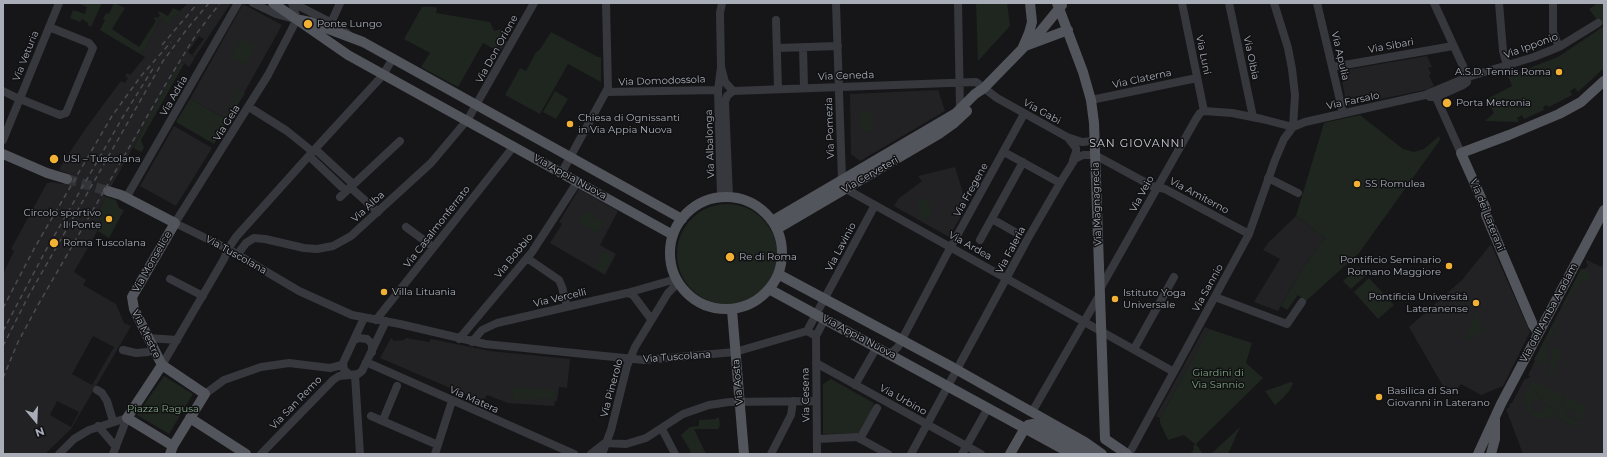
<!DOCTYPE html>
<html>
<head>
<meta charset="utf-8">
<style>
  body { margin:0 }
  #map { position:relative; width:1607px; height:457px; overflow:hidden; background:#161618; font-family:Montserrat,sans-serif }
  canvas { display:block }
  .frame { position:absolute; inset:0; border:4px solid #a8adb8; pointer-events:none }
  .north { position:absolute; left:16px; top:401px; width:40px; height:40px; -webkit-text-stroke:3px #111113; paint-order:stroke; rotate:161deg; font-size:11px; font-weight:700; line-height:16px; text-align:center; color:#a8adb8 }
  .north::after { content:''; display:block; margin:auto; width:14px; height:18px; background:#a8adb8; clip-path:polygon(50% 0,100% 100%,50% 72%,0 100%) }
</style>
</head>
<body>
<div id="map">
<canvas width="1607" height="457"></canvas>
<div class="frame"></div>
<div class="north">N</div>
</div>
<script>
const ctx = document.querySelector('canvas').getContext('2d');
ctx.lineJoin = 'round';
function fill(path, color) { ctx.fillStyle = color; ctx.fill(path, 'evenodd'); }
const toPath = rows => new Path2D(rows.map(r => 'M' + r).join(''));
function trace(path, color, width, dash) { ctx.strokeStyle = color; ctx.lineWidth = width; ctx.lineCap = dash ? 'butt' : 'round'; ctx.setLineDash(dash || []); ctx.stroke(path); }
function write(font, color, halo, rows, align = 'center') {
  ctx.font = font + ' Montserrat,sans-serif'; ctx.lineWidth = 3; ctx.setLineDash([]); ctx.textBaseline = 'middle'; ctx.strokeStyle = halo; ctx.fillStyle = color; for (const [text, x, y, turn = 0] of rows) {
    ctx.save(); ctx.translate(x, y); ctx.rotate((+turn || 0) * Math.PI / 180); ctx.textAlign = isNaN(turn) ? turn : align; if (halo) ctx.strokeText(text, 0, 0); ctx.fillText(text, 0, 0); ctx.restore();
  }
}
const built = toPath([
  [188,3,231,3,195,57,192,55,204,39,199,36,188,52,195,58,189,67,182,62,162,95,112,185,104,196,106,197,95,216,103,221,74,272,86,280,83,285,116,304,124,323,131,326,71,429,45,454,3,454,3,274,14,251,11,249,47,183,52,182,63,184,69,174,59,170,62,164,86,128,121,81,125,83,128,78,125,76,127,73,130,75,145,57,140,54,145,50,160,19,168,23],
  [93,336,114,347,92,385,72,374],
  [57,401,79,412,71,427,50,415],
  [243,4,282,25,229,120,190,99],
  [1427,56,1432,67,1428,68,1431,73,1429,75,1434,86,1429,89,1347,106,1340,71],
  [938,90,945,111,860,161,851,154,850,94],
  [174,126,212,148,176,206,140,186],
  [955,167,967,206,949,237,894,206,898,199,922,181,918,176],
  [579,189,618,211,600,245,616,254,605,275,550,243,562,224,559,222],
  [1296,216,1325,238,1304,266,1278,311,1254,302,1280,259,1263,250,1269,242],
  [1491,244,1530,332,1503,386,1481,395,1461,384,1453,394,1444,388,1409,327,1462,280],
  [1587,260,1601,267,1604,263,1604,454,1523,454,1506,409,1510,407,1509,404,1512,403,1524,380,1530,377,1530,376,1528,375,1535,361,1534,360,1581,269,1585,269,1588,265,1586,262],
  [1205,327,1209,329,1160,418,1156,416],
  [391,338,394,341,404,340,406,338,429,342,431,339,490,351,570,359,567,388,559,387,557,401,555,401,554,406,508,403,487,395,483,402,380,358]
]);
const green = toPath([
  [77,3,102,3,91,27,88,25,88,23,82,19,80,22,70,18,73,10,85,14,87,7],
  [114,3,125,8,112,29,139,47,156,21,154,19,155,17,158,18,160,15,158,13,159,11,168,16,173,8,180,11,168,24,160,19,145,50,140,54,100,30,105,20,103,19,106,13,109,14],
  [976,3,1007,3,1010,26,978,61],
  [1598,3,1604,3,1604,23,1601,25,1589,9],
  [422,7,434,7,437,8,436,13,490,22,494,31,501,29,507,43,499,52,483,43,458,87,421,67,430,53,404,39],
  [1604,26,1604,68,1578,92,1575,88,1570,91,1572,95,1549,107,1547,105,1543,107,1544,110,1524,119,1522,115,1517,118,1519,122,1485,121,1494,113,1487,99,1512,86,1508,76,1558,57],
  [551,32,598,57,601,57,601,82,568,64,540,114,505,95,520,68,526,71,535,54,541,48],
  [241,38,255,46,245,65,231,57],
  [181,62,184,64,141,140,144,148,141,152,133,148,162,94],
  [233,87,245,93,214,144,176,122,190,99,223,117,238,93,232,89],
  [555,91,568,99,556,119,543,112],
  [872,112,872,130,860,131,859,113],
  [1360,115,1403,149,1414,152,1424,149,1439,136,1440,140,1359,253,1306,301,1298,295,1287,310,1281,306,1304,266,1325,238,1296,216,1324,123],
  [106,197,116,200,119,208,124,210,109,238,98,231,103,221,95,217],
  [928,198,932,218,921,220,917,200],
  '677 254a50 50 0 1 1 100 0a50 50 0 1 1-100 0Z',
  [585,211,604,222,598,233,578,222],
  [604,252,613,256,603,273,595,268],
  [1358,267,1366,275,1351,289,1343,281],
  [1581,269,1585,269,1590,273,1588,286,1587,286,1587,281,1586,280,1581,282,1580,285,1576,287,1567,304,1561,308],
  [1369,278,1394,305,1378,319,1354,292],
  [1476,312,1485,331,1467,340,1466,337],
  [1557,317,1556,328,1547,344,1546,363,1542,365,1540,365,1542,361,1539,360,1538,362,1534,360],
  [1209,329,1252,343,1246,363,1263,378,1196,444,1203,454,1190,454,1194,449,1193,447,1195,444,1184,435,1168,440,1160,423,1160,418],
  [1553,345,1561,354,1556,361,1558,367,1556,367,1553,369,1554,374,1552,375,1548,371,1550,366],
  [164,376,193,394,169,434,137,415],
  [831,379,874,403,870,415,860,433,823,434,823,384],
  [1532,381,1563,395,1564,398,1558,410,1547,404,1530,386],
  [1291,382,1293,383,1290,390,1283,398,1275,405,1265,391],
  [1529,386,1540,398,1539,400,1535,400,1531,404,1533,411,1538,413,1541,412,1543,409,1544,405,1557,411,1555,417,1550,417,1544,419,1534,418,1529,412,1524,399],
  [514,387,556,390,555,399,535,398,534,401,513,400],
  [1566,397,1575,402,1576,400,1582,405,1583,404,1587,406,1581,421,1574,417,1577,413,1574,411,1574,409,1572,408,1570,410,1562,405],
  [1562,407,1570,411,1569,413,1566,412,1565,415,1580,423,1577,428,1557,417],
  [716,418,719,418,720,425,718,429,694,429,706,454,691,454,690,450,681,435,690,427,699,426,699,420,716,419],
  [1240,427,1228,454,1211,454]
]);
const majorTunnel = toPath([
  [67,179,108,191]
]);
const minor = toPath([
  [253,3,276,14,294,19],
  [292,3,297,19,268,75,175,223,228,249,299,291,352,315,400,324,485,344,644,360,735,352,807,331],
  [293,3,334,24,348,34],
  [722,3,720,13,721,67,725,82,733,91],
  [836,3,842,179],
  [958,3,960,109],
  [1182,3,1204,111],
  [1229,3,1253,117],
  [1274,3,1288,48,1292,69,1295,95,1293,127],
  [1317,3,1343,113],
  [1434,3,1468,77],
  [1499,3,1503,51,1507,66],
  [1553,3,1553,32,1559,47],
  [776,20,778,88],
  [331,23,340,3],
  [803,47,804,87],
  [777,48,838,46],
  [721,67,718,90,721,197],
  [1333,67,1453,46],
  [3,91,15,97,60,115,66,113,93,48,89,43,49,27],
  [733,91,976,82,997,98,1067,137,1082,142,1095,141],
  [607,92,718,90],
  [1430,97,1436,97,1463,85,1467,82,1468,77],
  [1436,97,1461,153],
  [1091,100,1197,78],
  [249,107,287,131,313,152],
  [1204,111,1232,113,1262,119,1293,127],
  [1069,139,1076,148,1076,152,1073,160],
  [3,140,59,3],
  [315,149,383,75,393,58],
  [1004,152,1060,183],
  [309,156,346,191],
  [562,172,608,88,606,3],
  [1268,178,1298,193],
  [350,187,378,212],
  [846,189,1174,372],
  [340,197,400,141],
  [729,197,725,102,727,96,733,91],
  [126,198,238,3],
  [992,219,1015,232],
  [406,227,433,247],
  [980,240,1023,162],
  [237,255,246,243,254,238,265,239,304,248,317,249,333,246,351,236,431,163,468,119,534,3],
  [527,258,559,280,562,287,567,307],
  [170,279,203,296],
  [1100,289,1196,119,1200,113,1204,111],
  [627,293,633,295,651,319],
  [1215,297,1287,324,1302,302],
  [364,318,343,363,344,370,350,375,358,374,362,371,386,321],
  [825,319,816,336,807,331,875,205],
  [376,320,514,146],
  [816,336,817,454],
  [148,338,177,340],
  [459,339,532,252,578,181],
  [354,340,359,338,367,339,372,344,372,352],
  [472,342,482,330,497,323,627,293,676,279],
  [1134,349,1174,277],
  [123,350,136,353,148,352,154,349],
  [890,354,898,347,948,252,1024,114],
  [366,362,574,454],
  [816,363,981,454],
  [162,365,224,259,228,249,236,237,315,149,353,184],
  [355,375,360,454],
  [855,385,874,352],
  [97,390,102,393,107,401,113,421],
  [205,394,224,380,261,367,289,363,330,368,342,365],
  [1032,412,1100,294],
  [371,416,438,445],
  [383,420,397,386],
  [98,426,116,447],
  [662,429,675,454],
  [817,439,857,437,888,454],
  [860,439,877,408],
  [606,443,626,444,646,438,683,414,709,405,729,402,816,401],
  [59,454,74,439,89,430,127,418],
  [113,454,127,418],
  [261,454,333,380,339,376,350,375],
  [435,454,452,401],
  [591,454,605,443],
  [602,454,611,430,627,366,635,347,668,293,678,283],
  [771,454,791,415,793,401],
  [911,454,1027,240,1060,183,1075,159,1083,155,1095,155,1152,186,1165,189,1249,234],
  [962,454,988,408],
  [1129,454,1249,234,1275,160,1284,139,1293,127,1305,122,1425,95,1468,77,1534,57,1559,47,1598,23]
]);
const major = toPath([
  [273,3,348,55,673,235],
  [1057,3,1083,72,1091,100,1094,123,1105,439],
  [300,20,310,22,363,42,682,219],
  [1031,43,1062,5],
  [1023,47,1029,33,1032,22,1030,3],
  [3,154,47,173,67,179],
  [108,191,121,195,175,223,132,297,134,309,162,365],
  '670 253a56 56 0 1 1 112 0a56 56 0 1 1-112 0Z',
  [772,221,956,113,975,94,984,88,1025,46,1068,30],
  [777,229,939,134,953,124,967,111],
  [778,274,952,367,1085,442,1102,454],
  [769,289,1072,454],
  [732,310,744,454],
  [1538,332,1533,325,1486,215,1486,209,1461,153,1509,135,1559,114,1581,102,1604,81],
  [162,365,205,394,173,446,170,454],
  [162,365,127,418,173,446],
  [190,418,246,454],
  [1105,439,1127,454],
  [1010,454,1025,428,1028,425,1033,424,1088,454],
  [1478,454,1501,404,1604,210],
  [1491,454,1495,439,1495,419]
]);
const rail = toPath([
  [162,45,198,3],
  [3,308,35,247,112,116,141,76,171,42],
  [3,331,46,250,124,115,154,67],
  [3,346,29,295,163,61,187,29,209,3],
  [3,378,18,342,38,305,167,82,197,33,220,3]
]);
const markers = [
  [308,24,5,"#f2b134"],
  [1559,72,4,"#f2b134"],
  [1447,103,5,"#f2b134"],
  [570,124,4,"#f2b134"],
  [54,159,5,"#f2b134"],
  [1357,184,4,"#f2b134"],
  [109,219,4,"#f2b134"],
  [54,243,5,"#f2b134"],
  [730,257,5,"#f2b134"],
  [1449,266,4,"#f2b134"],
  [384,292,4,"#f2b134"],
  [1115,299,4,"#f2b134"],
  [1476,303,4,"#f2b134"],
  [1379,397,4,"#f2b134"]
];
const poiNames = [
  ["Ponte Lungo",317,24],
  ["A.S.D. Tennis Roma",1551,72,"right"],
  ["Porta Metronia",1456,103],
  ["Chiesa di Ognissanti",578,118],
  ["in Via Appia Nuova",578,130],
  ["USI – Tuscolana",63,159],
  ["SS Romulea",1365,184],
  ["Circolo sportivo",101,213,"right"],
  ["Il Ponte",101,225,"right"],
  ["Roma Tuscolana",63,243],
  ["Re di Roma",739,257],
  ["Pontificio Seminario",1441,260,"right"],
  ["Romano Maggiore",1441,272,"right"],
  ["Villa Lituania",392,292],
  ["Istituto Yoga",1123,293],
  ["Universale",1123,305],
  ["Pontificia Università",1468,297,"right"],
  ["Lateranense",1468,309,"right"],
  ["Basilica di San",1387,391],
  ["Giovanni in Laterano",1387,403]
];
const streetNames = [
  ["Via Sibari",1391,46,-10],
  ["Via Ipponio",1531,46,-20],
  ["Via Don Orione",497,49,-61],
  ["Via Luni",1203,55,78],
  ["Via Veturia",26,56,-68],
  ["Via Apulia",1340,56,77],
  ["Via Olbia",1251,58,78],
  ["Via Ceneda",846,76,-2],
  ["Via Claterna",1142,79,-12],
  ["Via Domodossola",662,81,-2],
  ["Via Adria",174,96,-60],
  ["Via Farsalo",1353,101,-12],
  ["Via Gabi",1042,112,29],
  ["Via Gela",227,123,-58],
  ["Via Pomezia",830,128,-92],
  ["Via Albalonga",710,144,-92],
  ["Via Cerveteri",870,175,-30],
  ["Via Appia Nuova",570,177,29],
  ["Via Fregene",971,190,-61],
  ["Via Veio",1142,194,-62],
  ["Via Amiterno",1199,196,28],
  ["Via Magnagrecia",1097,204,-92],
  ["Via Alba",368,207,-42],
  ["Via dei Laterani",1487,215,68],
  ["Via Casalmonferrato",437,227,-52],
  ["Via Ardea",970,246,29],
  ["Via Lavinio",841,247,-62],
  ["Via Faleria",1011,250,-62],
  ["Via Tuscolana",236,255,29],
  ["Via Bobbio",514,256,-51],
  ["Via Monselice",152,262,-60],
  ["Via Sannio",1208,288,-61],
  ["Via Vercelli",560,298,-13],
  ["Via dell'Amba Aradam",1549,313,-62],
  ["Via Mestre",146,334,64],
  ["Via Appia Nuova",859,337,28],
  ["Via Tuscolana",677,357,-4],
  ["Via Aosta",738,382,-95],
  ["Via Pinerolo",612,388,-75],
  ["Via Cesena",806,395,-91],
  ["Via Matera",474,400,24],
  ["Via Urbino",903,400,29],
  ["Via San Remo",296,403,-46]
];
const parkNames = [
  ["Giardini di",1218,373],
  ["Via Sannio",1218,385],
  ["Piazza Ragusa",163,409]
];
const neighbourhoodNames = [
  ["SAN GIOVANNI",1137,144]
];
fill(built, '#222225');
fill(green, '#1e261f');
trace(majorTunnel, '#333438', 10, [10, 5]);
trace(minor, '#37383d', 8);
trace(major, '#53555c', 10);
trace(rail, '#4a4c52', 1.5, [5, 4]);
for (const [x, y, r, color] of markers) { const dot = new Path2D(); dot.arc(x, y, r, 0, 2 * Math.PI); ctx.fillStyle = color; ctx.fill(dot); trace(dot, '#111113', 1.5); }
write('10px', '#a8adb8', '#111113', poiNames, 'left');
write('10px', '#a8adb8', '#111113', streetNames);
write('10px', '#7fa381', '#111113', parkNames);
ctx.letterSpacing = '1px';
write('11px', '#c9ccd4', '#111113', neighbourhoodNames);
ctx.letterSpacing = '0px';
</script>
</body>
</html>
